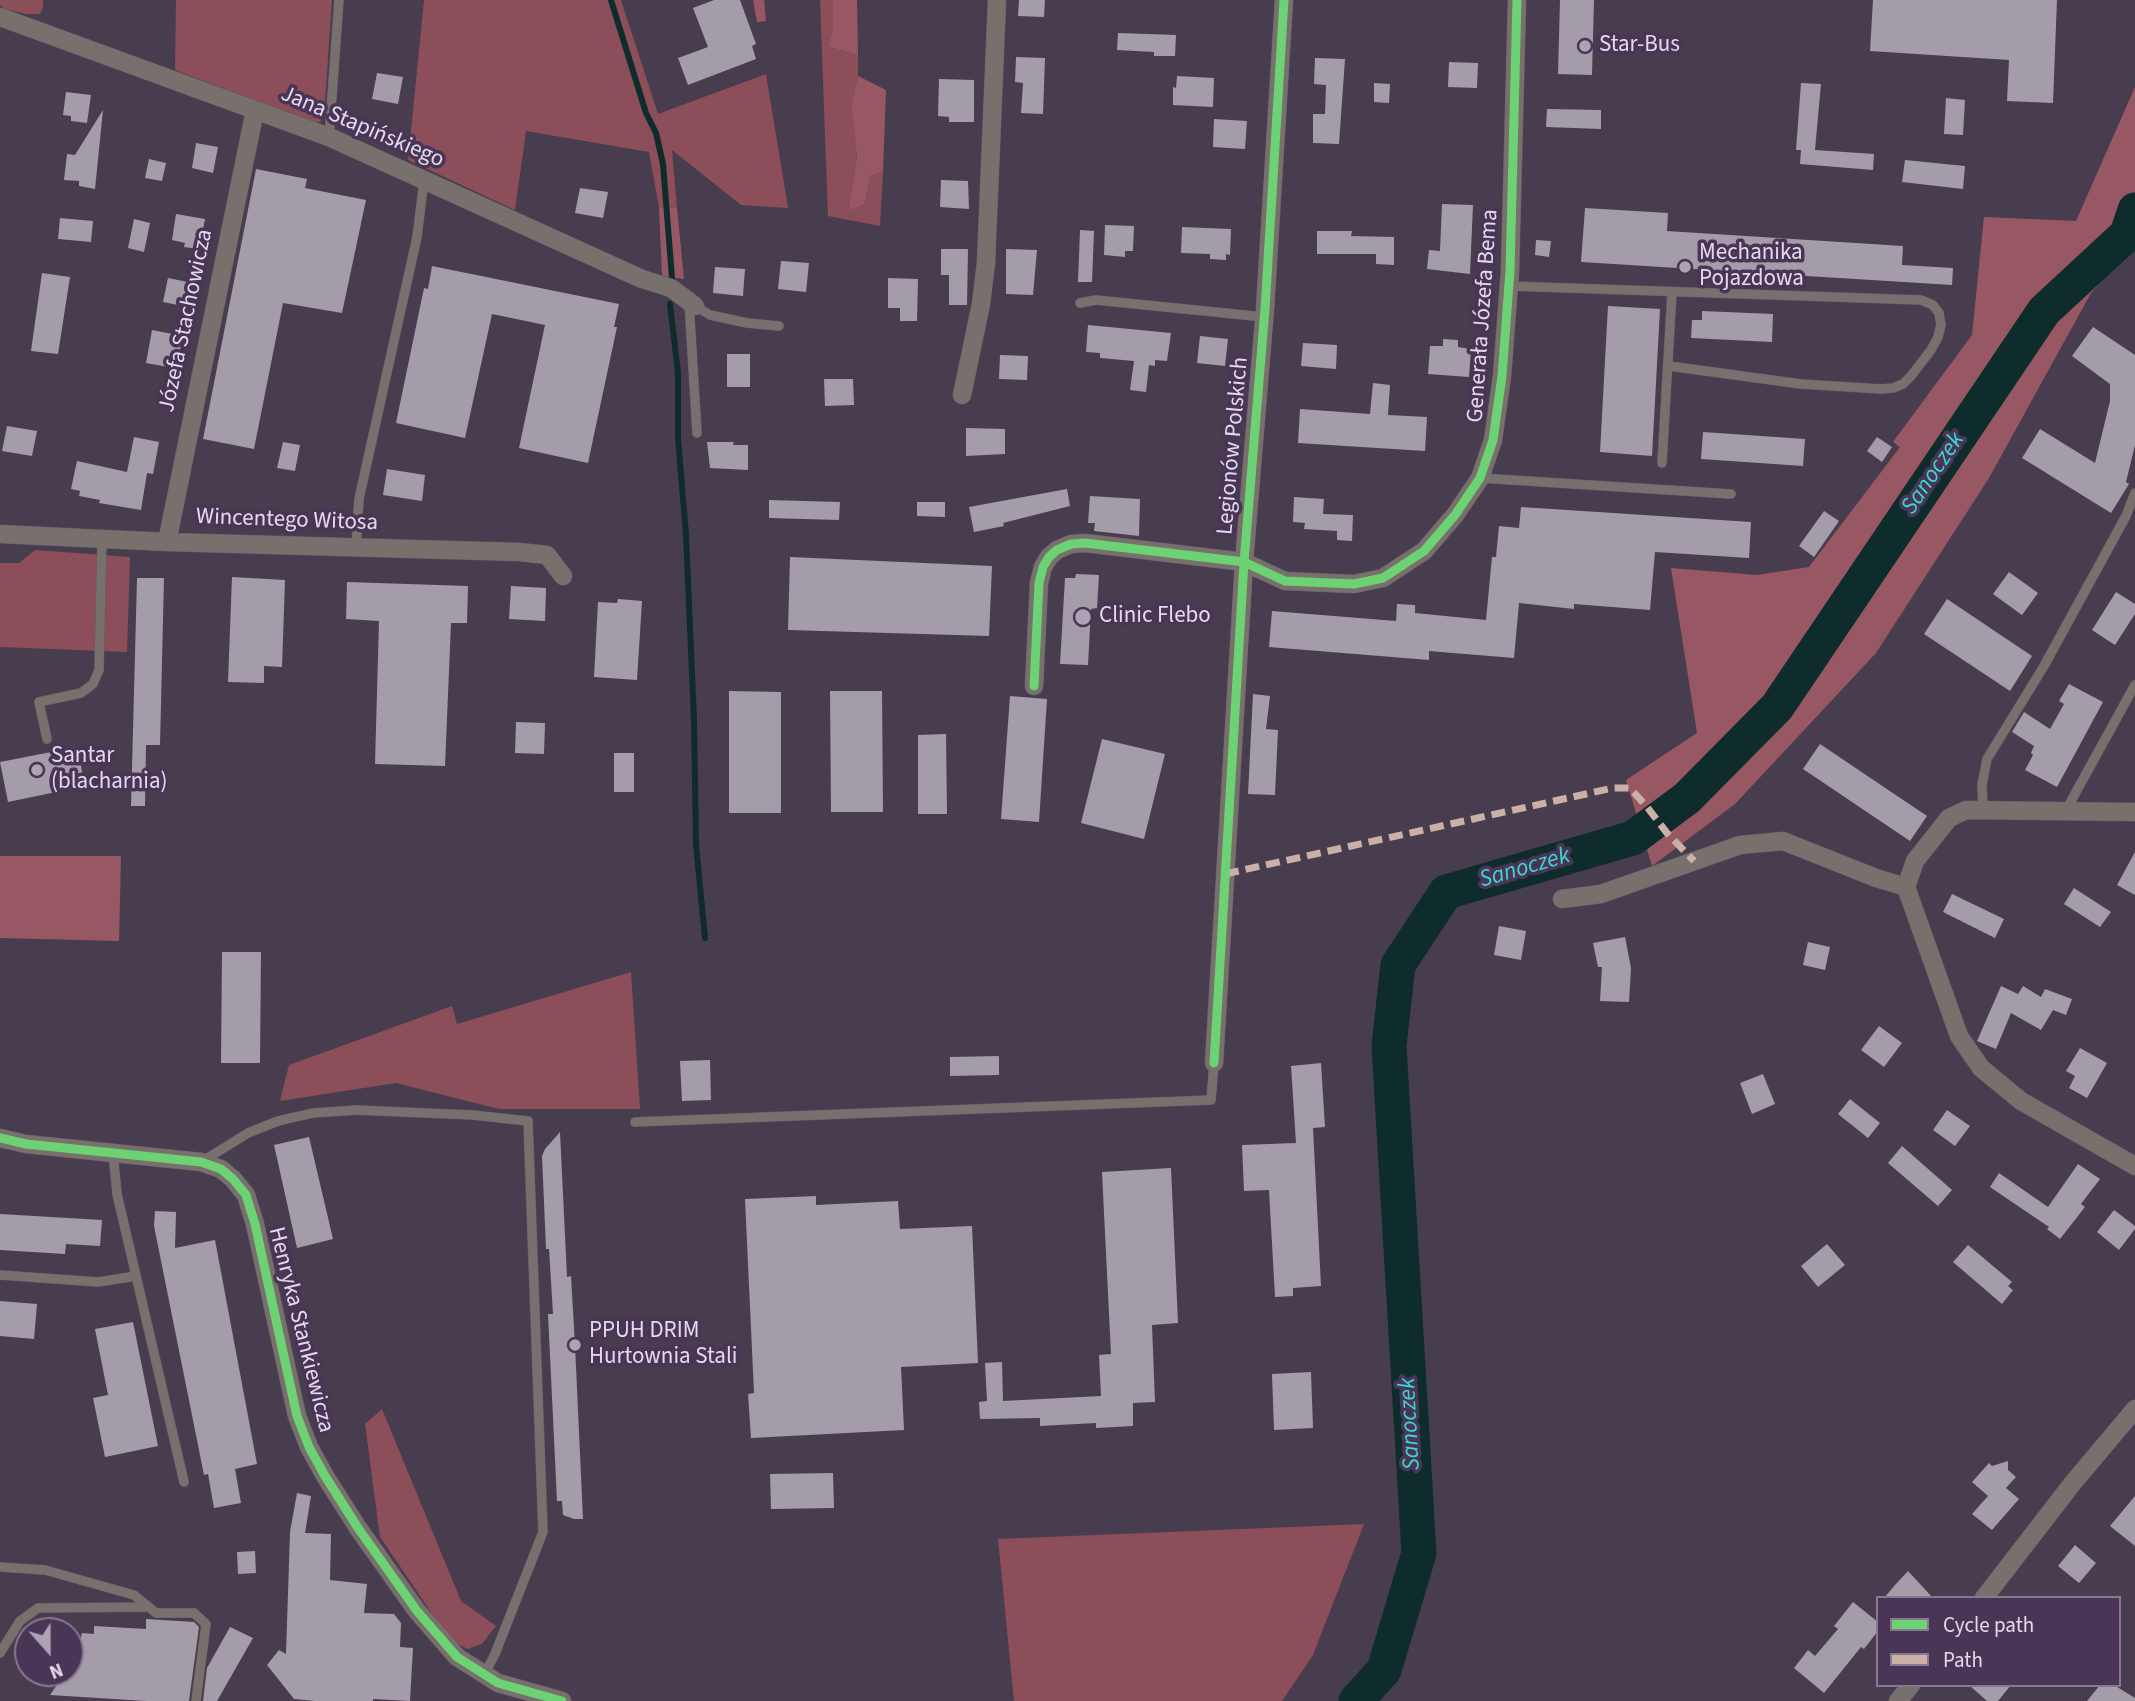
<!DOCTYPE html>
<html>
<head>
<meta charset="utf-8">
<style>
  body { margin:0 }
  #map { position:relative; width:2135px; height:1701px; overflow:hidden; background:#483d4e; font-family:"Source Sans 3",sans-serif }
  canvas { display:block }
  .legend { position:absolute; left:1876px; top:1596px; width:245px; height:91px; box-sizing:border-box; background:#493556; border:2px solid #877792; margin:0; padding:9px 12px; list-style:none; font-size:21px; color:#e5d9ed }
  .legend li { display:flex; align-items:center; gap:14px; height:35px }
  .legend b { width:35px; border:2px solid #877792 }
  .north { position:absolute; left:14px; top:1617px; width:70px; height:70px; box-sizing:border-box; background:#493556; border:2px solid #877792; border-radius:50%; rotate:159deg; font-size:19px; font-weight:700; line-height:28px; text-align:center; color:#e5d9ed }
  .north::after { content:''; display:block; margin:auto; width:24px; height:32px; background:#aea2b5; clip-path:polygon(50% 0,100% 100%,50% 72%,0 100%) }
</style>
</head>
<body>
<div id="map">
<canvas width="2135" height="1701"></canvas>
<ul class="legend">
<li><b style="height:9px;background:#6cd273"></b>Cycle path</li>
<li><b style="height:9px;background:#cab0a6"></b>Path</li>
</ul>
<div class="north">N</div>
</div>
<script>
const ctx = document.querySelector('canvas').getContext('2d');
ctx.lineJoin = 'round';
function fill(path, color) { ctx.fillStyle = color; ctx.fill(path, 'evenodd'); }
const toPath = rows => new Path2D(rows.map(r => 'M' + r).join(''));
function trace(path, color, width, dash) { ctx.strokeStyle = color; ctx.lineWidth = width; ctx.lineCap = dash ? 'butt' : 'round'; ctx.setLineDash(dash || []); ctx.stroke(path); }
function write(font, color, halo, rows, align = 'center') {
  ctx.font = font + ' "Source Sans 3",sans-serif'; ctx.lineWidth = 7; ctx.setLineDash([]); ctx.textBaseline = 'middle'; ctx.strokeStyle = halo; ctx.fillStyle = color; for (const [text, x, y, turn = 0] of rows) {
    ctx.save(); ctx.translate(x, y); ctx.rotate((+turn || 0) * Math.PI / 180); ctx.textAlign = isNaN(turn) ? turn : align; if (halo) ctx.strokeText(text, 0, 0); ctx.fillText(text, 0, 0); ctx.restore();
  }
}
const green = toPath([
  [0,0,43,0,43,7,40,14,26,14,5,9,0,5],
  [176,0,332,0,324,117,320,122,313,122,175,70],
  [424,0,621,0,658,114,766,74,788,208,741,205,672,150,677,208,659,207,649,152,526,131,515,210,408,160],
  [820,0,833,0,833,27,828,47,858,55,858,76,851,105,857,157,848,209,865,204,870,176,883,172,880,226,828,216],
  [35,550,130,557,127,652,0,647,0,563,19,563],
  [631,972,640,1109,499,1109,396,1083,280,1101,289,1065,452,1006,457,1024],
  [382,1409,461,1601,496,1626,482,1644,468,1649,450,1640,380,1537,365,1424],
  [1364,1524,1313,1655,1282,1701,1014,1701,998,1539]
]);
const forest = toPath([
  [753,0,764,0,766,21,757,22],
  [833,0,857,0,858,55,828,47,833,27],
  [858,76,886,90,883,172,870,176,865,204,848,210,857,157,851,105],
  [2135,87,2135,241,2091,293,1989,478,1876,653,1735,804,1652,866,1626,780,1697,733,1671,568,1757,575,1809,567,1900,447,1893,442,1972,335,1984,217,2076,221],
  [659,207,677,208,684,279,662,276],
  [0,856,121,856,119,941,0,938]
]);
const stream = toPath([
  [611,0,646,113,656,133,663,164,672,278],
  [670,304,678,373,678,437,686,535,694,720,696,845,705,938]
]);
const river = toPath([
  [1356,1701,1384,1670,1419,1553,1389,1046,1398,965,1446,892,1633,838,1687,798,1777,707,2044,311,2127,234,2135,210]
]);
const building = toPath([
  [714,0,740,0,756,44,752,46,756,59,688,85,678,58,708,47,693,8],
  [1019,0,1045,0,1044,17,1018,16],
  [1560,0,1594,0,1592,75,1558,74],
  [1873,0,2057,0,2053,103,2007,101,2009,60,1870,51],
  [1118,33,1176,35,1175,56,1154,56,1154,52,1117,50],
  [1016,57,1045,58,1043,114,1021,113,1023,83,1015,82],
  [1315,58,1345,59,1339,144,1313,143,1313,114,1325,114,1326,85,1314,84],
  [1449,62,1478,63,1477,88,1448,87],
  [377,73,403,77,398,104,372,99],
  [1177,76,1214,78,1213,107,1173,105,1173,87,1176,88],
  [939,79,974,80,974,122,949,122,949,117,938,116],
  [1374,83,1390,84,1389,103,1374,102],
  [1801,83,1821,84,1815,150,1874,154,1873,170,1800,164,1801,150,1796,150],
  [66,92,91,95,87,123,71,121,71,116,63,115],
  [1946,98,1965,100,1963,135,1944,134],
  [1547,109,1601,110,1601,129,1546,127],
  [103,110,95,189,79,186,79,181,64,180,67,154,75,155],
  [1214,119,1247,121,1245,149,1213,147],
  [196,143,218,147,213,173,192,168],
  [149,159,166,163,162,181,145,178],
  [1905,160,1965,166,1963,189,1902,182],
  [256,169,307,179,305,188,366,200,342,313,283,303,254,449,203,439],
  [941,180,968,181,969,209,940,207],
  [580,188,608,192,603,218,575,213],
  [1442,204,1473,205,1470,274,1427,269,1429,250,1440,251],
  [1585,208,1668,213,1667,231,1903,246,1902,265,1953,268,1952,285,1581,262],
  [176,214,205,219,199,249,184,247,185,243,172,240],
  [60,218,93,221,91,242,58,239],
  [134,219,150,223,144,252,128,248],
  [1105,225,1134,226,1133,251,1125,251,1125,257,1104,255],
  [1182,227,1231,229,1230,255,1226,254,1226,260,1210,259,1210,254,1181,253],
  [1080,230,1094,231,1092,282,1078,282],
  [1317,231,1352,231,1351,236,1394,237,1394,265,1376,264,1376,254,1317,254],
  [1536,240,1551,241,1549,257,1535,255],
  [941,249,968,249,967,305,949,305,949,275,941,275],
  [1006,249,1037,250,1033,295,1006,294],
  [781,261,809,263,806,292,778,289],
  [432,266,619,304,614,327,617,327,588,463,519,448,545,325,492,314,465,438,396,423,424,288,428,289],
  [715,267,745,269,743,296,713,293],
  [42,273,70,277,58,354,31,351],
  [168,278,193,283,188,307,163,302],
  [888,278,918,279,917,321,900,321,900,308,888,308],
  [1608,306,1660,309,1652,456,1600,452],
  [1702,311,1773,314,1772,342,1691,338,1692,320,1702,320],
  [1088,325,1171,333,1167,361,1155,360,1155,366,1149,365,1146,392,1130,390,1134,361,1100,358,1100,353,1086,352],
  [2093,327,2135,355,2135,445,2126,482,2129,484,2111,513,2022,458,2040,429,2095,463,2110,401,2110,384,2072,356],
  [152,330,183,336,177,363,169,362,168,367,146,363],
  [1200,336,1228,339,1225,366,1197,363],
  [1443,339,1458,340,1458,347,1471,349,1469,377,1428,374,1430,346,1443,346],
  [1303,343,1337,345,1336,369,1301,366],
  [727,354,750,354,750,387,727,387],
  [1000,355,1028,356,1027,380,999,379],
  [824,379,853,379,854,405,825,406],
  [1373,383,1390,385,1388,415,1427,417,1425,451,1298,443,1300,409,1370,414],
  [7,426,37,431,32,456,2,451],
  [966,428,1005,429,1005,454,966,456],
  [1703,432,1805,439,1803,466,1701,459],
  [134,437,159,442,153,474,147,473,141,510,99,503,100,500,79,496,80,491,71,489,77,461,127,472],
  [1877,437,1892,447,1882,462,1867,451],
  [283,442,300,445,295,471,277,468],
  [707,442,734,442,733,445,748,445,748,470,710,468],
  [387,469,425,475,422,501,383,495],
  [1067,489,1070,506,1003,523,1004,526,974,532,969,507],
  [1090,496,1140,499,1139,536,1094,531,1095,523,1088,523],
  [1294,497,1324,499,1323,514,1353,515,1352,541,1337,540,1337,531,1304,529,1305,523,1293,522],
  [769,500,840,502,839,520,769,518],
  [917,502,945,502,945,517,917,516],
  [1521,507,1751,522,1749,558,1655,552,1650,610,1574,604,1574,609,1519,603,1514,658,1429,651,1429,660,1269,647,1272,611,1396,621,1397,604,1415,605,1415,613,1486,620,1492,557,1496,557,1499,526,1519,528],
  [1824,511,1839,521,1814,557,1799,546],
  [790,557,992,566,989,636,788,630],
  [2009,572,2038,593,2022,615,1993,594],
  [1076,574,1099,575,1097,608,1091,609,1088,665,1060,664,1065,578,1075,578],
  [232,577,285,580,282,667,264,666,264,683,228,682],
  [137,578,164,578,160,745,146,745,145,806,131,806],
  [347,582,468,586,467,623,451,623,445,766,375,764,379,621,346,619],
  [511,586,546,588,545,621,509,619],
  [2116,592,2135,604,2135,614,2115,645,2092,630],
  [618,599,642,601,637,680,594,677,598,602,617,603],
  [1947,599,2032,656,2010,691,1924,634],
  [2069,684,2103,702,2057,787,2025,770,2033,755,2031,753,2034,746,2012,732,2024,712,2050,729,2064,704,2059,701],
  [729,691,781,692,781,813,729,813],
  [830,691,882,691,883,812,831,812],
  [1253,694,1270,696,1266,729,1278,730,1275,795,1248,794],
  [1010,696,1047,699,1039,822,1001,819],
  [516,722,545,723,544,754,515,753],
  [946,734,947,814,918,814,918,735],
  [1102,739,1165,754,1144,839,1081,823],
  [1820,744,1927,816,1910,841,1803,769],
  [77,747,85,786,8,802,0,762],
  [614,753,634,753,634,792,614,792],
  [2135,852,2135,895,2117,885],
  [2074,888,2111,912,2100,927,2064,904],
  [1952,894,2004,919,1995,938,1943,912],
  [1499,926,1526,931,1521,960,1494,955],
  [1625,937,1631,968,1629,1002,1600,1001,1602,967,1598,967,1593,943],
  [1808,942,1830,947,1825,970,1803,965],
  [222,952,261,952,260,1063,221,1063],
  [2001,986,2018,994,2023,986,2041,997,2045,989,2072,999,2066,1015,2053,1010,2041,1030,2011,1013,1996,1049,1977,1041],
  [1879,1026,1902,1043,1884,1067,1861,1050],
  [2080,1048,2107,1063,2087,1098,2069,1088,2075,1076,2066,1071],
  [999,1056,999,1075,950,1076,950,1057],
  [710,1060,711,1100,682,1101,680,1061],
  [1321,1063,1325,1127,1313,1128,1321,1286,1293,1288,1293,1296,1275,1297,1269,1190,1244,1191,1242,1145,1296,1143,1291,1066],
  [1763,1074,1775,1104,1752,1114,1740,1083],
  [1850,1099,1880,1123,1868,1138,1838,1114],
  [1947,1110,1970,1126,1955,1146,1933,1130],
  [560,1132,567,1277,571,1276,575,1345,583,1519,574,1519,563,1515,562,1501,557,1501,548,1314,553,1314,549,1249,546,1249,542,1156,545,1149],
  [309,1137,333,1239,297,1248,274,1145],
  [1902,1146,1952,1190,1938,1206,1888,1163],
  [2078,1164,2100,1179,2081,1204,2085,1207,2060,1239,2047,1229,2049,1227,1990,1187,1999,1173,2048,1207],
  [1171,1168,1178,1323,1152,1325,1155,1402,1133,1403,1133,1426,1096,1428,1096,1423,1040,1426,1040,1418,980,1419,979,1402,987,1401,985,1363,1002,1362,1003,1401,1101,1396,1099,1355,1111,1354,1102,1172],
  [816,1196,816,1205,898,1201,900,1229,972,1226,978,1363,901,1367,904,1430,751,1438,748,1394,754,1393,745,1199],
  [2114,1210,2135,1226,2135,1229,2119,1250,2097,1232],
  [155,1211,176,1212,175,1248,215,1240,257,1464,235,1469,241,1503,214,1508,208,1474,204,1475,154,1226],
  [0,1214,102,1220,100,1246,66,1244,65,1254,0,1250],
  [1827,1244,1845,1265,1818,1287,1801,1266],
  [1968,1245,2012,1282,2008,1286,2013,1290,2002,1304,1953,1262],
  [0,1301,37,1304,34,1339,0,1336],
  [133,1322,158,1446,105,1457,93,1398,108,1395,95,1329],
  [1311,1372,1313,1428,1274,1430,1272,1374],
  [2008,1461,2008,1470,2016,1477,2006,1488,2019,1499,1992,1530,1972,1514,1988,1496,1972,1482,1989,1463,1992,1466],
  [833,1473,834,1508,771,1509,770,1474],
  [297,1493,311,1496,305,1533,331,1534,330,1580,367,1584,364,1613,394,1614,401,1623,400,1647,413,1648,410,1701,373,1699,373,1701,315,1701,294,1699,267,1665,279,1650,286,1654,290,1532],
  [2135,1496,2135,1546,2110,1526],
  [2075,1545,2096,1563,2079,1583,2058,1566],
  [255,1551,256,1573,238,1574,237,1552],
  [1908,1571,1933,1598,1884,1598,1895,1585],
  [1853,1602,1878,1622,1878,1631,1864,1649,1861,1647,1824,1693,1794,1668,1808,1650,1815,1656,1838,1629,1834,1626],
  [146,1619,194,1622,199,1627,189,1701,146,1701,50,1695,65,1673,70,1673,70,1665,76,1657,82,1633,94,1634,94,1626,146,1629],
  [230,1627,253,1638,217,1701,203,1701,207,1668],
  [1969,1685,2011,1685,1998,1701,1987,1701],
  [2100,1685,2114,1685,2135,1698,2135,1701,2087,1701]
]);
const service = toPath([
  [329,137,339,0],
  [1509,286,1921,300,1933,305,1939,313,1941,325,1938,337,1931,350,1911,376,1903,384,1893,388,1881,389,1801,384,1669,366],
  [689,302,697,433],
  [1080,303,1096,300,1264,317],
  [695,306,710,315,747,323,779,326],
  [1662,463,1672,292],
  [1480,478,1731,494],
  [356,547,359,499,417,237,424,180],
  [47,739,39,702,81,693,93,684,99,670,102,538],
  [1983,809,1982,785,1987,759,2044,666,2126,516,2135,493],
  [2065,812,2135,685],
  [635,1122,1211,1100,1214,1063],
  [113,1153,117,1194,184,1482],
  [203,1161,248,1133,278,1121,313,1113,357,1110,402,1112,473,1115,528,1121,543,1532,495,1654,484,1675],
  [0,1275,98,1282,136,1276],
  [0,1567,45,1570,134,1595,156,1613,194,1613,206,1624,196,1701],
  [0,1653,20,1621,38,1608,149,1607]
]);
const minor = toPath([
  [0,17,329,137,642,279,671,288,695,306],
  [962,395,981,304,986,263,997,0],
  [0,534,167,542,519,552,547,555,563,576],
  [167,542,255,110],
  [1034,686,1039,583,1043,567,1049,557,1057,550,1071,544,1085,543,1244,562,1285,581,1354,584,1383,578,1424,551,1455,515,1480,478,1493,440,1502,376,1510,271,1517,0],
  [2135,812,1966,810,1949,818,1915,861,1906,887,1959,1036,1981,1068,2021,1101,2135,1166],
  [1562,899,1601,894,1740,845,1783,841,1876,878,1906,887],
  [1214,1063,1244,562,1265,309,1284,0],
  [0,1138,26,1144,201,1162,221,1169,233,1179,246,1195,255,1224,297,1416,309,1447,325,1476,358,1528,417,1611,457,1657,498,1683,562,1701],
  [1984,1598,2072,1484,2135,1409],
  [1898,1701,1911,1685]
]);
const quiet = toPath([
  [1225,874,1613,788,1630,788,1647,807,1667,833,1694,861]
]);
const cycleway = toPath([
  [1034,686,1039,583,1043,567,1049,557,1057,550,1071,544,1085,543,1244,562,1285,581,1354,584,1383,578,1424,551,1455,515,1480,478,1493,440,1502,376,1510,271,1517,0],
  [1214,1063,1244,562,1265,309,1284,0],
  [0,1138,26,1144,201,1162,221,1169,233,1179,246,1195,255,1224,297,1416,309,1447,325,1476,358,1528,417,1611,457,1657,498,1683,562,1701]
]);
const markers = [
  [1585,46,7,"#aea2b5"],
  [1685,267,7,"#aea2b5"],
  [1083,617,9,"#aea2b5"],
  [37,770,7,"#aea2b5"],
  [575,1345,7,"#aea2b5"]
];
const poiNames = [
  ["Star-Bus",1599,46],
  ["Mechanika",1699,254],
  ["Pojazdowa",1699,280],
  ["Clinic Flebo",1099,617],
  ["Santar",51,757],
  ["(blacharnia)",51,783],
  ["PPUH DRIM",589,1332],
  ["Hurtownia Stali",589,1358]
];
const streetNames = [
  ["Jana Stapińskiego",362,128,23],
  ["Generała Józefa Bema",1484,316,-86],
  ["Józefa Stachowicza",187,321,-78],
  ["Legionów Polskich",1234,446,-85],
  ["Wincentego Witosa",287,521,2],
  ["Henryka Stankiewicza",300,1330,76]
];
const waterNames = [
  ["Sanoczek",1934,474,-56],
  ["Sanoczek",1525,869,-16],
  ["Sanoczek",1411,1424,-93]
];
fill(green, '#8c4e59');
fill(forest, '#985863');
trace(stream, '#0e2c2c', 6);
trace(river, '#0e2c2c', 35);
fill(building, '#a49ca9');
trace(service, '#635b69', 10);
trace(minor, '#635b69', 19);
trace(service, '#78706d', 9);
trace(minor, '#78706d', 18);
trace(quiet, '#cab0a6', 7, [14, 7]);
trace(cycleway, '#6cd273', 9);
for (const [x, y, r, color] of markers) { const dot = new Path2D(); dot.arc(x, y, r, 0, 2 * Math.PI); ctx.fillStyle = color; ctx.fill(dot); trace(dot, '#493556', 2.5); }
write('23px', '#e5d9ed', '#493556', poiNames, 'left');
write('23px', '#e5d9ed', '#493556', streetNames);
write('italic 24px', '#3bd8d2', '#493556', waterNames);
</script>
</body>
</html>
